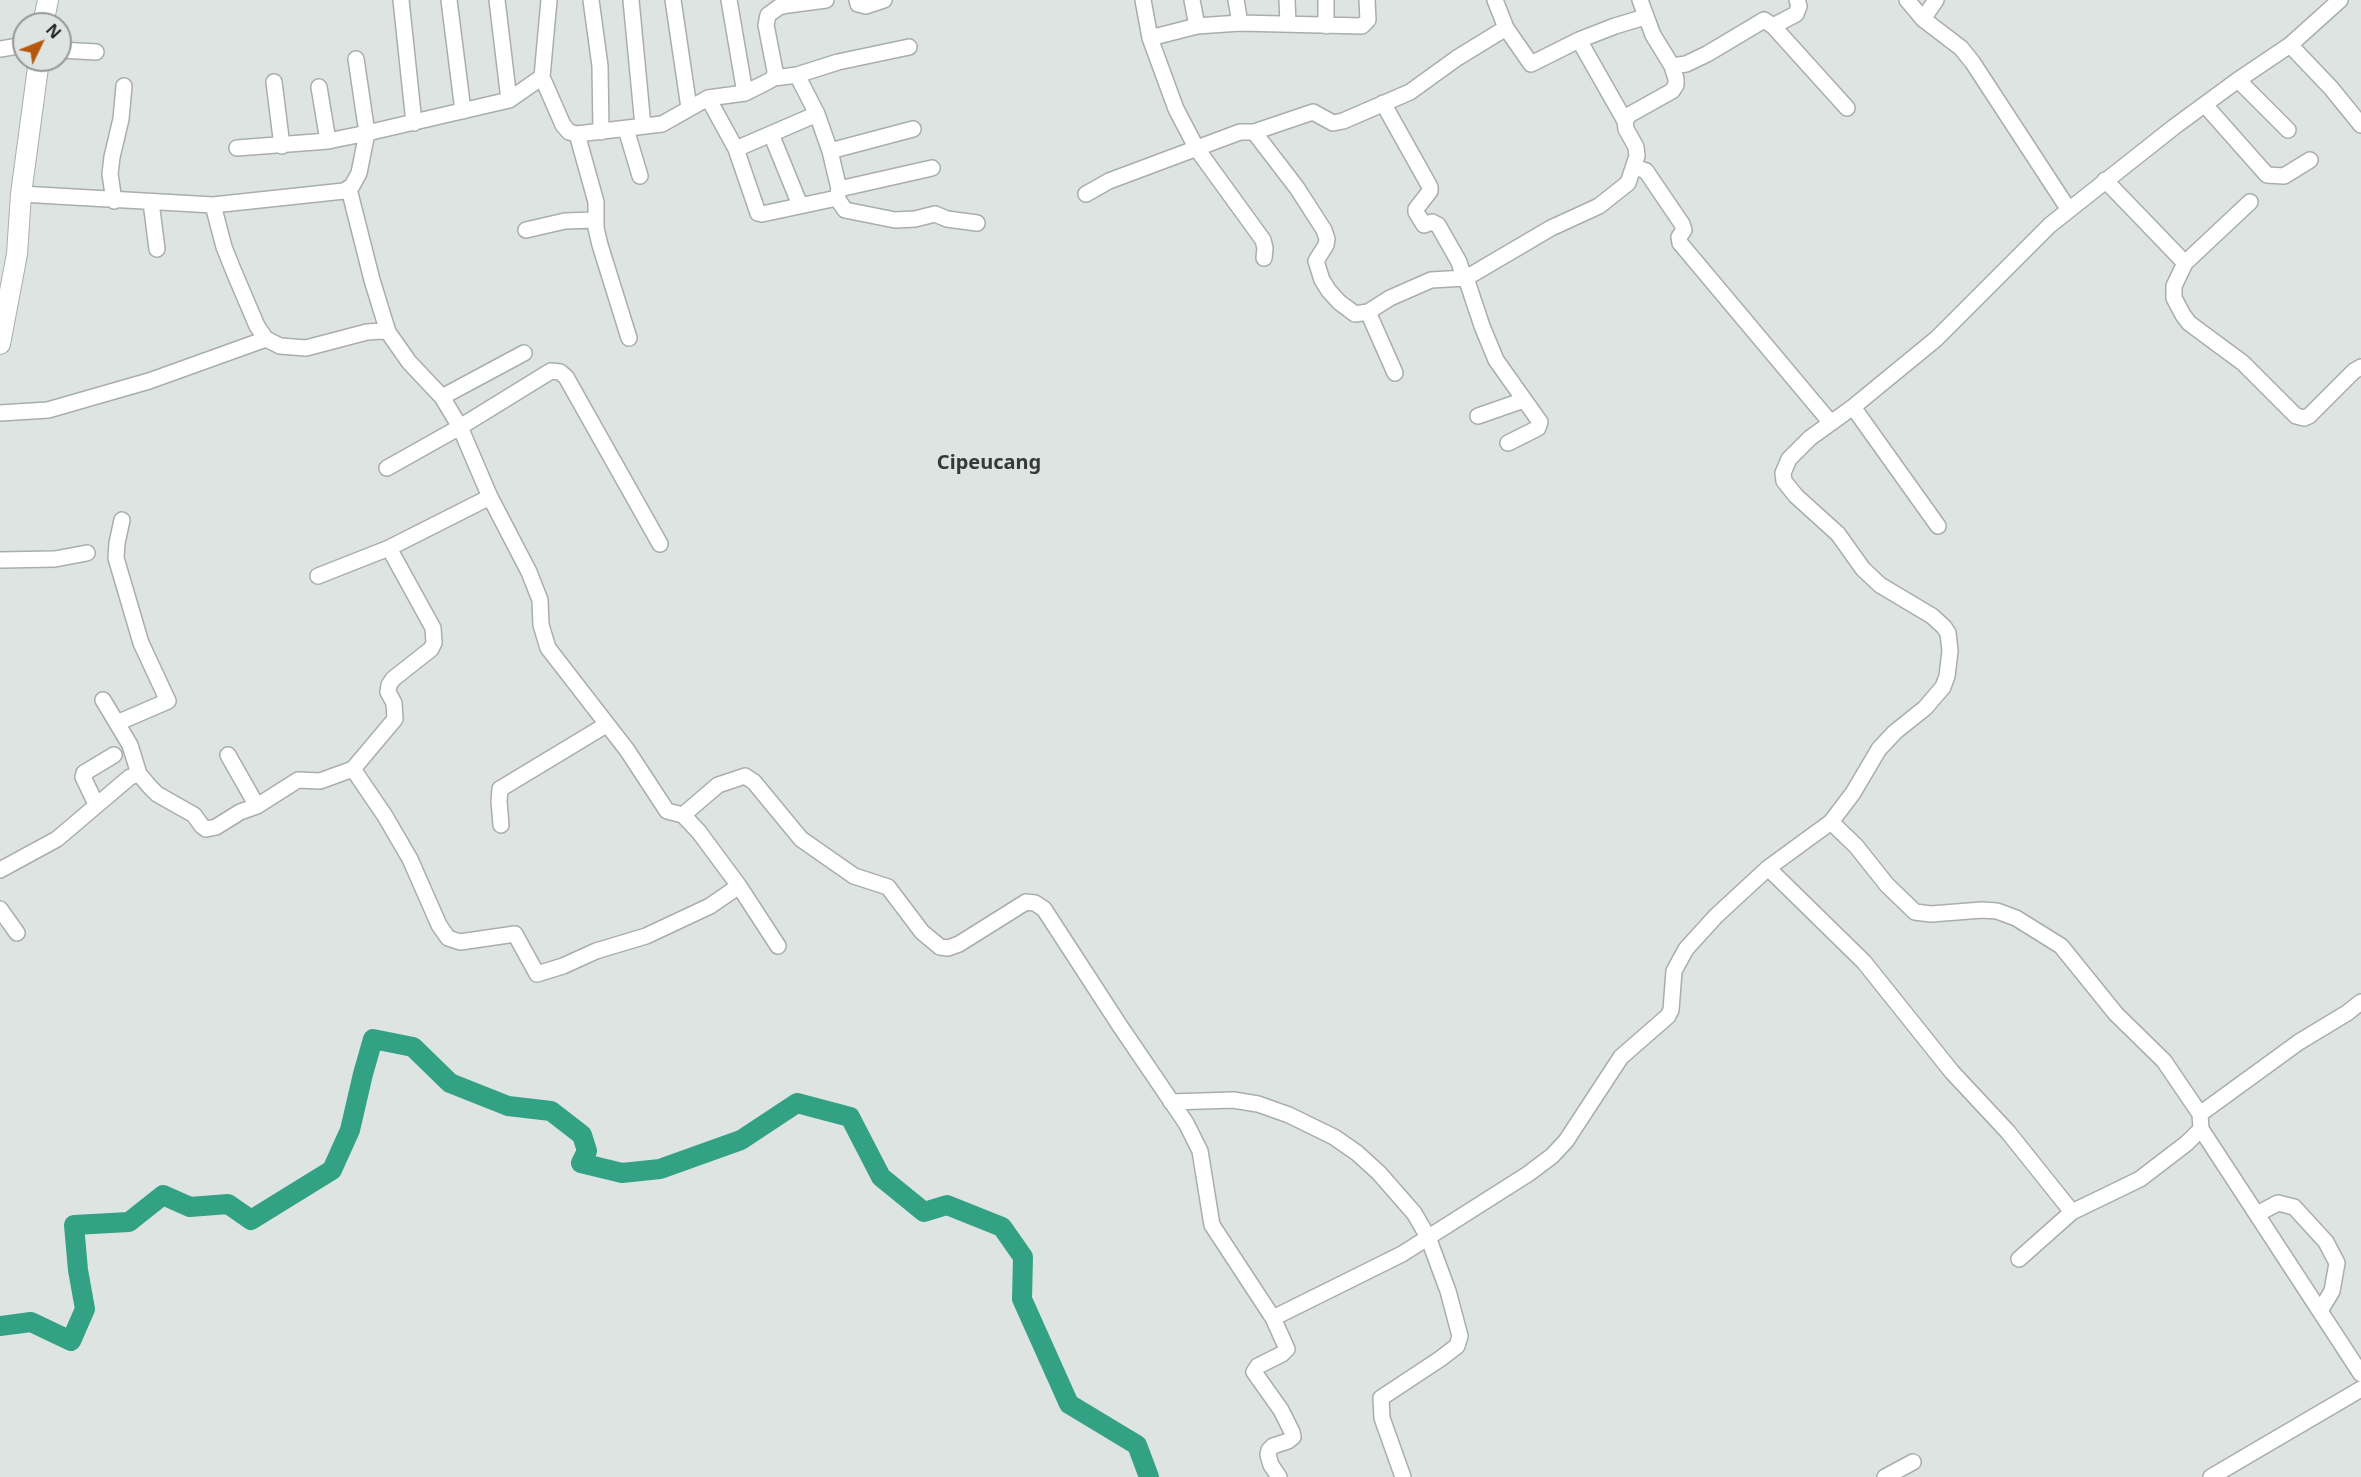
<!DOCTYPE html>
<html>
<head>
<meta charset="utf-8">
<style>
  body { margin:0 }
  #map { position:relative; width:2361px; height:1477px; overflow:hidden; background:#dee4e2; font-family:"Noto Sans",sans-serif }
  canvas { display:block }
  .north { position:absolute; left:12px; top:12px; width:60px; height:60px; box-sizing:border-box; background:#dee4e2; border:2px solid #949897; border-radius:50%; rotate:47deg; font-size:16px; font-weight:700; line-height:24px; text-align:center; color:#252726 }
  .north::after { content:''; display:block; margin:auto; width:21px; height:27px; background:#b7580e; clip-path:polygon(50% 0,100% 100%,50% 72%,0 100%) }
</style>
</head>
<body>
<div id="map">
<canvas width="2361" height="1477"></canvas>
<div class="north">N</div>
</div>
<script>
const ctx = document.querySelector('canvas').getContext('2d');
ctx.lineJoin = 'round';
const toPath = rows => new Path2D(rows.map(r => 'M' + r).join(''));
function trace(path, color, width, dash) { ctx.strokeStyle = color; ctx.lineWidth = width; ctx.lineCap = dash ? 'butt' : 'round'; ctx.setLineDash(dash || []); ctx.stroke(path); }
function write(font, color, halo, rows, align = 'center') {
  ctx.font = font + ' "Noto Sans",sans-serif'; ctx.lineWidth = 4.5; ctx.setLineDash([]); ctx.textBaseline = 'middle'; ctx.strokeStyle = halo; ctx.fillStyle = color; for (const [text, x, y, turn = 0] of rows) {
    ctx.save(); ctx.translate(x, y); ctx.rotate((+turn || 0) * Math.PI / 180); ctx.textAlign = isNaN(turn) ? turn : align; if (halo) ctx.strokeText(text, 0, 0); ctx.fillText(text, 0, 0); ctx.restore();
  }
}
const river = toPath([
  [0,1326,31,1322,71,1341,85,1309,78,1270,74,1225,129,1222,163,1195,190,1207,228,1204,251,1220,332,1170,350,1130,363,1074,373,1039,413,1047,450,1083,508,1106,551,1111,582,1135,587,1151,581,1163,622,1173,660,1169,741,1140,797,1103,850,1117,881,1177,924,1212,947,1205,1002,1227,1023,1257,1022,1299,1069,1404,1137,1445,1149,1477]
]);
const minor = toPath([
  [401,0,414,123],
  [449,0,463,111],
  [497,0,509,100],
  [549,0,542,77,563,125,569,132,577,134,662,124,708,98,745,93,767,82,774,78,775,71,766,25,768,15,779,7,788,5,826,0],
  [591,0,600,66,601,132],
  [631,0,643,126],
  [673,0,689,108],
  [729,0,745,93],
  [857,0,858,4,866,6,884,0],
  [1143,0,1150,38,1176,109,1197,149,1263,240,1265,248,1264,258],
  [1192,0,1197,26],
  [1236,0,1240,23],
  [1287,0,1288,24],
  [1326,0,1326,26],
  [1797,0,1799,6,1796,14,1773,26,1847,108],
  [1907,0,1923,19,1961,48,1973,63,2069,210],
  [1923,19,1936,0],
  [1506,28,1531,64,1579,40,1615,26,1645,17],
  [1150,38,1197,26,1240,23,1362,26,1368,20,1367,0],
  [1579,40,1625,121],
  [2290,45,2331,88,2361,125],
  [0,49,24,45],
  [60,50,96,52],
  [1672,66,1686,64,1707,54,1764,20,1773,26],
  [797,75,838,62,909,47],
  [774,78,797,75,817,114,830,151,839,189,837,198,845,210,895,220,915,219,935,214,947,219,977,223],
  [2238,80,2288,130],
  [274,82,282,146],
  [319,87,328,141],
  [708,98,736,149,758,213,762,214,837,198],
  [1383,103,1430,187,1430,191,1416,209,1416,212,1424,225,1432,222,1438,225,1459,262,1464,278],
  [2205,105,2267,175,2284,176,2310,160],
  [626,129,640,176],
  [1254,132,1313,112,1333,123,1343,121,1410,92,1457,58,1506,28,1495,0],
  [577,134,596,202,596,228,600,245,629,338],
  [771,134,800,205],
  [237,148,328,141,367,133,356,59],
  [736,149,817,114],
  [830,151,913,129],
  [1635,167,1646,171,1682,224,1684,230,1679,237,1680,243,1831,423],
  [2105,180,2185,263,2174,286,2174,298,2183,315,2189,323,2243,363,2296,416,2304,418,2309,416,2354,371,2361,367],
  [349,189,372,280,388,332],
  [839,189,932,168],
  [21,194,213,205,344,191,352,186,359,173,367,133,509,100,542,77],
  [1086,194,1109,181,1240,132,1254,132,1297,188,1324,230,1327,239,1326,245,1316,261,1322,280,1329,291,1339,302,1355,314,1368,312,1395,373],
  [114,201,110,174,112,157,121,119,124,86],
  [151,202,157,249],
  [213,205,224,247,234,272,257,326,266,339,280,346,306,348,367,332,382,331,388,332,409,362,442,397,460,427,490,497,529,572,540,600,541,625,548,648,627,750,667,811,683,815,699,832,739,886,778,946],
  [526,230,565,221,595,220],
  [2185,263,2250,202],
  [1466,278,1482,326,1496,360,1540,422,1538,428,1508,443],
  [1368,312,1390,298,1431,280,1466,278,1551,228,1599,206,1628,183,1637,156,1636,147,1626,129,1625,121,1629,115,1672,91,1676,85,1676,79,1672,66,1653,35,1640,0],
  [442,397,524,353],
  [1853,407,1938,526],
  [0,413,48,410,149,381,266,339],
  [1478,416,1524,400],
  [387,468,460,427,551,371,560,372,566,377,660,544],
  [0,560,55,559,87,553],
  [318,576,389,548],
  [103,700,130,745,139,774,150,787,157,794,194,815,202,826,206,829,216,827,240,812,257,806,298,780,320,781,353,769,395,719,394,703,388,692,389,685,393,679,431,649,434,643,433,628,389,548,490,497],
  [117,723,168,701,141,643,116,558,117,543,122,520],
  [228,755,257,806],
  [353,769,385,816,410,859,439,925,448,938,460,942,515,934,537,974,563,966,596,951,646,936,710,906,739,886],
  [96,804,83,777,84,773,114,755],
  [683,815,718,785,745,776,754,782,801,839,854,876,888,887,922,932,940,947,948,948,959,944,1026,902,1035,903,1044,909,1120,1026,1186,1123,1200,1151,1212,1225,1273,1318,1287,1349,1282,1354,1258,1366,1254,1372,1281,1410,1292,1432,1293,1437,1288,1441,1273,1446,1269,1450,1268,1455,1271,1465,1279,1477],
  [1831,822,1856,846,1887,885,1915,912,1931,914,1982,910,1997,911,2016,918,2061,946,2116,1014,2164,1061,2200,1114,2201,1129,2187,1143,2140,1179,2072,1212,2019,1259],
  [501,825,499,801,500,789,606,725],
  [1768,868,1864,962,1952,1072,2008,1132,2072,1212],
  [0,870,57,839,130,777,139,774],
  [0,909,17,933],
  [1171,1102,1233,1100,1258,1104,1289,1115,1334,1137,1357,1153,1379,1173,1414,1213,1428,1237,1448,1291,1460,1336,1457,1346,1440,1359,1381,1398,1382,1418,1403,1477],
  [2200,1114,2299,1042,2347,1013,2361,1002],
  [2201,1129,2361,1374],
  [2257,1214,2278,1203,2294,1207,2326,1242,2337,1263,2332,1291,2320,1311],
  [1273,1318,1402,1254,1528,1174,1552,1156,1566,1141,1621,1057,1668,1016,1671,1010,1674,971,1686,949,1716,916,1768,868,1831,822,1853,793,1879,749,1895,732,1925,708,1943,687,1947,676,1950,651,1948,633,1944,627,1932,616,1880,585,1863,569,1838,534,1796,496,1784,481,1783,473,1789,459,1810,438,1853,407,1936,339,2050,225,2174,127,2238,80,2290,45,2340,0],
  [1885,1477,1913,1462],
  [2211,1477,2361,1389]
]);
const major = toPath([
  [43,24,48,0],
  [0,344,17,254,21,194,39,60]
]);
const quarterNames = [
  ["Cipeucang",989,463]
];
trace(river, '#33a184', 20);
trace(minor, '#a9aeac', 18);
trace(major, '#a9aeac', 22);
trace(minor, '#fff', 15);
trace(major, '#fff', 20);
write('bold 20px', '#353937', '#dee4e2', quarterNames);
</script>
</body>
</html>
